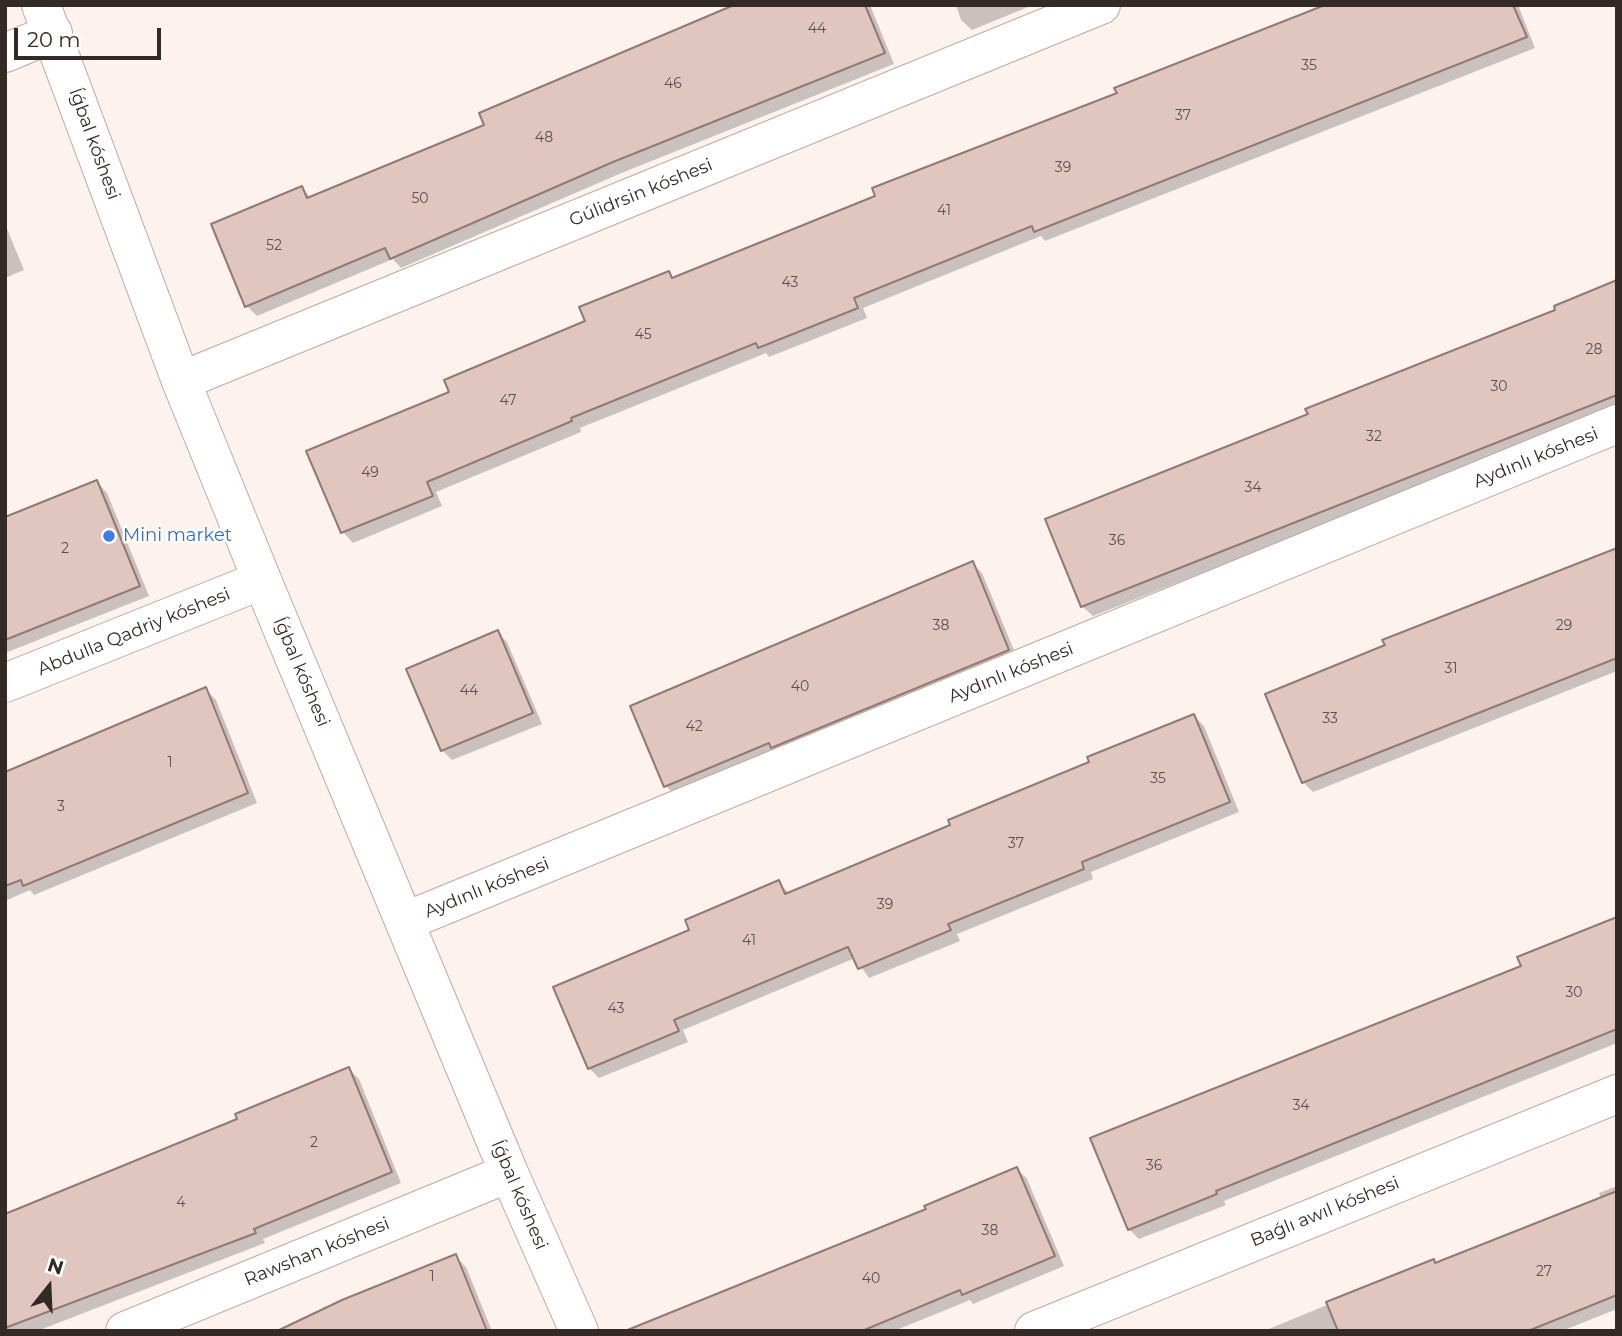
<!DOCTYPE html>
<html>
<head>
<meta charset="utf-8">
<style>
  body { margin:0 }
  #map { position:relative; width:1622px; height:1336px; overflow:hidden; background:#fdf2ee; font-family:Montserrat,sans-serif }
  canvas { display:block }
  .frame { position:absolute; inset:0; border:7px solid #332925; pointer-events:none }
  .north { position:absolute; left:14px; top:1252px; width:70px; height:70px; -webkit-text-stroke:5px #fff; paint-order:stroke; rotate:18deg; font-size:19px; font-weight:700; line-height:28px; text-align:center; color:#332925 }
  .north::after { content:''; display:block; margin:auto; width:24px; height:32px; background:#332925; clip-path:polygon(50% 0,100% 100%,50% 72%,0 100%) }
  .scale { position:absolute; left:14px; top:28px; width:147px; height:32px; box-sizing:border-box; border:4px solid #332925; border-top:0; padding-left:9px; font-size:21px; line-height:24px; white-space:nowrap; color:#332925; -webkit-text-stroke:5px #fff; paint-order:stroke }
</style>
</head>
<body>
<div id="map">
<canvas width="1622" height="1336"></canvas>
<div class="frame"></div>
<div class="north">N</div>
<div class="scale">20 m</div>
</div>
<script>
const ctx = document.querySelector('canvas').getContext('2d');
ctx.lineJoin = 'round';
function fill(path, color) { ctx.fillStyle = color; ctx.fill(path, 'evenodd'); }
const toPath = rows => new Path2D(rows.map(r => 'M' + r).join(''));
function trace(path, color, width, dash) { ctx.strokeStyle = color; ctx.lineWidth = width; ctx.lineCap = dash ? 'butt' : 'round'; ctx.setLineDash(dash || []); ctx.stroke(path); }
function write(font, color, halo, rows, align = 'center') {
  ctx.font = font + ' Montserrat,sans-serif'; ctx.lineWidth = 5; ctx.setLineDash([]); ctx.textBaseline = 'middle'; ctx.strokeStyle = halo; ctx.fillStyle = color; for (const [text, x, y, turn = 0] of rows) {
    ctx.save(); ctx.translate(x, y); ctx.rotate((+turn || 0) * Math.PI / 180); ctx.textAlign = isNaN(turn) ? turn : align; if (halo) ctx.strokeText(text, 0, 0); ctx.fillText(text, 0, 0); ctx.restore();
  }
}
const shadow = toPath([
  [746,5,870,5,894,64,624,172,401,268,393,259,257,316,247,306,302,188,311,198,486,125],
  [956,5,1033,5,972,30,961,20],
  [1325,5,1518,5,1535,48,1045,241,1041,236,863,308,867,318,769,357,766,353,580,428,581,432,436,492,442,506,353,543,343,532,309,452,451,393,587,322,668,273,674,279,877,197],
  [5,224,24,270,5,278],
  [1617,282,1617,409,1093,616,1082,606,1310,415,1558,311],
  [97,482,107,493,149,596,5,653,5,521],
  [1617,550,1617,671,1313,792,1303,782],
  [972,563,982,573,1018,660,676,796,666,786],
  [497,632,507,642,542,724,452,760,442,750],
  [206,690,216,700,257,803,34,895,30,890,5,901,5,774],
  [1194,716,1204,726,1239,812,1091,872,1093,879,957,934,960,941,869,978,855,958,683,1030,688,1042,599,1078,589,1068,691,931,779,883,790,894,952,826],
  [1617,920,1617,1043,1224,1201,1226,1205,1139,1239,1129,1229,1523,967],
  [349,1069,359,1079,401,1183,263,1239,265,1243,37,1331,5,1331,5,1229],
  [1017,1169,1027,1179,1064,1266,973,1304,970,1300,894,1331,700,1331,689,1305,928,1210],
  [1617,1186,1617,1309,1562,1331,1264,1331,1433,1261,1437,1264,1601,1199,1599,1193],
  [456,1257,466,1267,492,1331,277,1331]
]);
const building = toPath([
  [734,5,865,5,885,53,613,162,390,259,385,248,245,307,211,224,302,186,307,198,484,125,479,113,734,5],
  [1325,5,1513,5,1527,37,1034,232,1032,226,854,298,858,308,758,348,756,343,571,418,572,421,427,482,433,496,341,533,306,451,449,392,444,380,585,321,579,307,669,271,672,278,875,196,872,188,1117,93,1114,88,1325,5],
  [1617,280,1617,395,1081,607,1045,519,1308,414,1305,409,1555,310,1554,306,1617,280],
  [97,480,140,586,5,640,5,517,97,480],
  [1617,548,1617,658,1302,783,1265,694,1385,645,1382,640,1617,548],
  [973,561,1009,650,771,748,769,743,664,787,630,706,973,561],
  [498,630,533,713,441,751,406,669,498,630],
  [206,687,248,793,23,886,21,880,5,886,5,772,206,687],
  [1194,714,1230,802,1082,862,1084,869,948,924,951,930,858,969,848,947,674,1020,679,1031,588,1069,553,987,689,930,685,920,779,880,785,894,950,825,948,820,1089,762,1087,757,1194,714],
  [1617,917,1617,1029,1216,1191,1217,1194,1128,1230,1090,1138,1521,966,1517,957,1617,917],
  [349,1067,392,1172,254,1229,256,1233,5,1328,5,1214,237,1119,235,1114,349,1067],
  [1017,1167,1055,1256,962,1295,960,1290,862,1331,625,1331,926,1209,924,1206,1017,1167],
  [1617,1191,1617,1295,1528,1331,1338,1331,1326,1302,1434,1259,1435,1263,1617,1191],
  [456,1254,487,1331,277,1331,342,1300,456,1254]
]);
const street = toPath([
  [41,5,181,381,262,580,509,1173,579,1331],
  [5,53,53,33],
  [181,381,1101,5],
  [5,683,262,580],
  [406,921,1617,424],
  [125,1331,509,1173],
  [1034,1331,1617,1094]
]);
const markers = [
  [109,536,7,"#3f7fe0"]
];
const numberNames = [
  ["44",817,29],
  ["35",1309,66],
  ["46",673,84],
  ["37",1183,116],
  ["48",544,138],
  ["39",1063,168],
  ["50",420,199],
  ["41",944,211],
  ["52",274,246],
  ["43",790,283],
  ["45",643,335],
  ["28",1594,350],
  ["30",1499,387],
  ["47",508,401],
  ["32",1374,437],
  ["49",370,473],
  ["34",1253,488],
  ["36",1117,541],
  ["2",65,549],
  ["38",941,626],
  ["29",1564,626],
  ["31",1451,669],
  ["40",800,687],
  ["44",469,691],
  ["33",1330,719],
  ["42",694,727],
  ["1",170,763],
  ["35",1158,779],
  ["3",61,807],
  ["37",1016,844],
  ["39",885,905],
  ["41",749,941],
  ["30",1574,993],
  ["43",616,1009],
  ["34",1301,1106],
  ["2",314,1143],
  ["36",1154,1166],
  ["4",181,1203],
  ["38",990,1231],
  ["27",1544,1272],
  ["1",432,1277],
  ["40",871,1279]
];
const streetNames = [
  ["Íǵbal kóshesi",94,144,70],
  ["Gúlidrsin kóshesi",641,193,-22],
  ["Aydınlı kóshesi",1536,458,-22],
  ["Abdulla Qadriy kóshesi",134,632,-22],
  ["Íǵbal kóshesi",301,672,67],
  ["Aydınlı kóshesi",1011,673,-22],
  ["Aydınlı kóshesi",487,888,-22],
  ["Íǵbal kóshesi",519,1195,67],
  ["Baǵlı awıl kóshesi",1325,1212,-22],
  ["Rawshan kóshesi",317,1252,-22]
];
const shopNames = [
  ["Mini market",123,536]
];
fill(shadow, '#0003');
fill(building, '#e1c6c0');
trace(building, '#927a74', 2);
trace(street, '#c0a89f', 40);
trace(street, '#fff', 38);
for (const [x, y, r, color] of markers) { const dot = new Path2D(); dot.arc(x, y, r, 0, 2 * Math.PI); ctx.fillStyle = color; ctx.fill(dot); trace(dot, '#fff', 2.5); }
write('14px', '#5e504c', null, numberNames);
write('18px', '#332925', '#fff', streetNames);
write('18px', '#366cbe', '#fff', shopNames, 'left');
</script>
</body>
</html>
